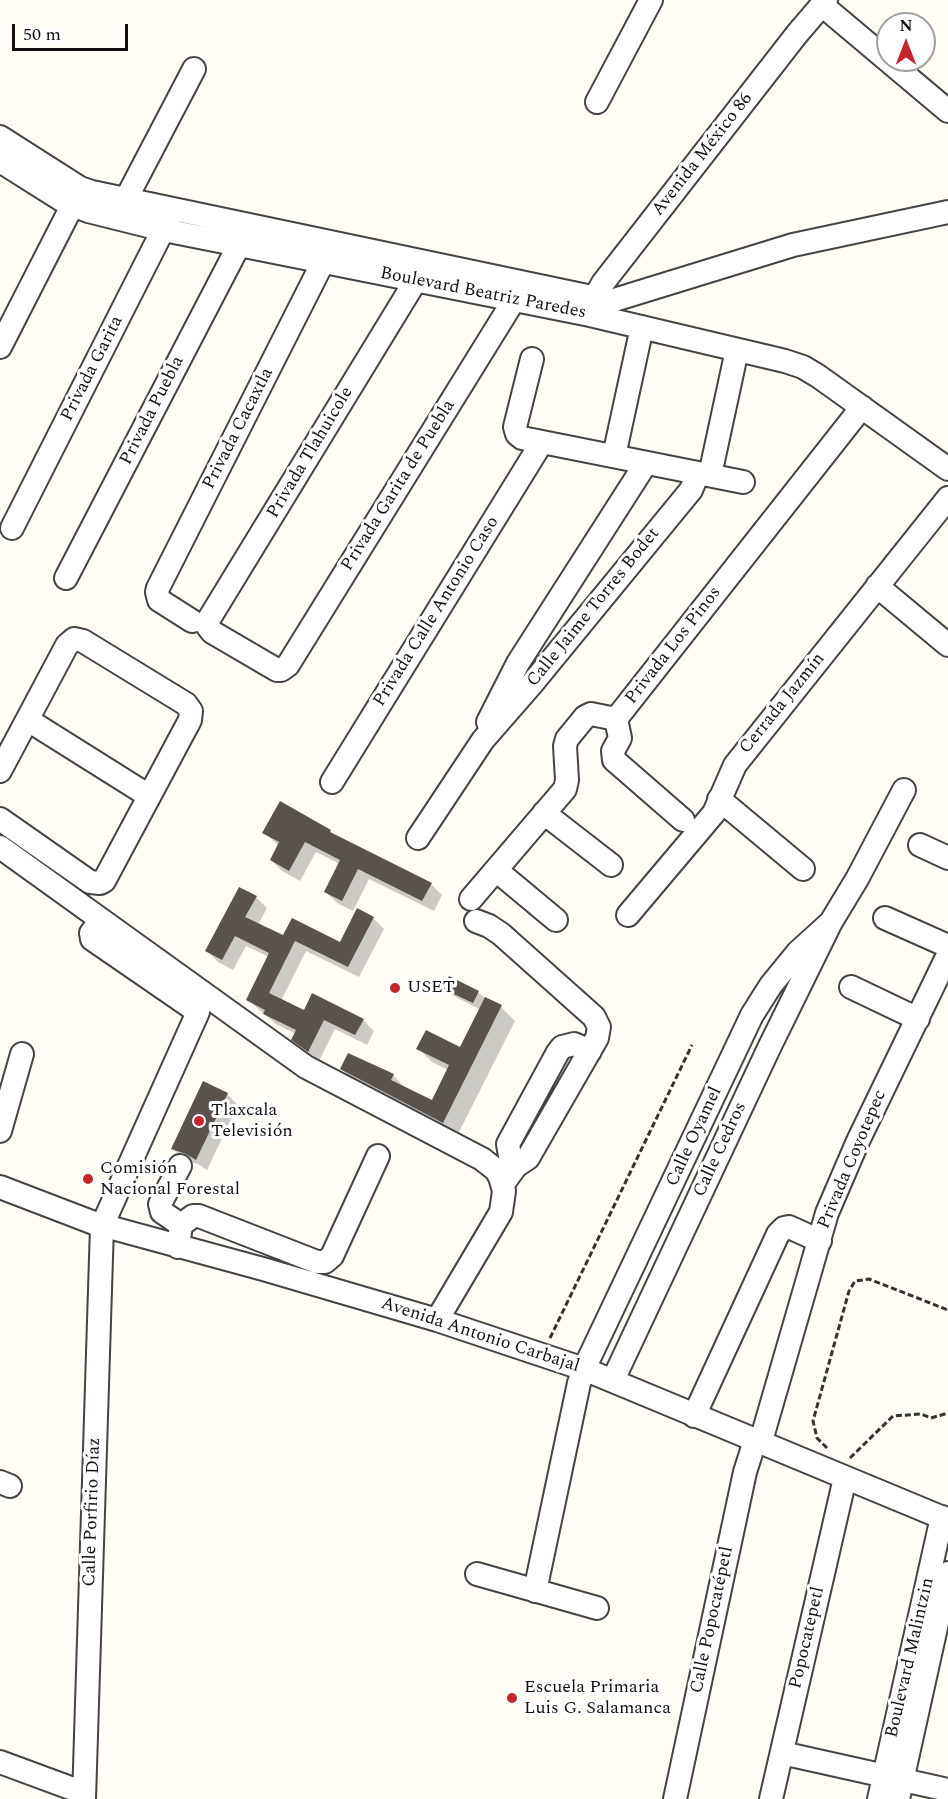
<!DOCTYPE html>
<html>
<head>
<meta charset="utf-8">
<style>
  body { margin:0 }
  #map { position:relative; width:948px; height:1799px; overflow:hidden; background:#fffdf5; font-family:Spectral,serif }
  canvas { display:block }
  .north { position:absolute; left:876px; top:12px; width:60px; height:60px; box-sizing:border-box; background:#fff; border:2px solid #a0a0a0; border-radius:50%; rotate:0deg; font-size:16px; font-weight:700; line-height:24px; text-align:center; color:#111 }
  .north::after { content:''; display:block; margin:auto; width:21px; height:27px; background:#c4262e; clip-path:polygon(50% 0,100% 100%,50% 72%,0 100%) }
  .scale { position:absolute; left:12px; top:24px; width:116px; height:27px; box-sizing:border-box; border:3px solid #111; border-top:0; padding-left:8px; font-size:18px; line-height:21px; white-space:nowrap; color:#111; -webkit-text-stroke:4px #fff; paint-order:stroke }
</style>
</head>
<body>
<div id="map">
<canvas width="948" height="1799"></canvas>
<div class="north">N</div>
<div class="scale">50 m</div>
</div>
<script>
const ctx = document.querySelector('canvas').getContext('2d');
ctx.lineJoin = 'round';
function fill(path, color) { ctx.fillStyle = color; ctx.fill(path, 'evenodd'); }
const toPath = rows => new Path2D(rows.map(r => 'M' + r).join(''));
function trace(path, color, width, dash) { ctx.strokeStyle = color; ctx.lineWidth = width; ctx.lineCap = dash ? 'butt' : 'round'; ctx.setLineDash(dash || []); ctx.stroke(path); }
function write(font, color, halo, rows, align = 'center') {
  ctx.font = font + ' Spectral,serif'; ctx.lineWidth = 6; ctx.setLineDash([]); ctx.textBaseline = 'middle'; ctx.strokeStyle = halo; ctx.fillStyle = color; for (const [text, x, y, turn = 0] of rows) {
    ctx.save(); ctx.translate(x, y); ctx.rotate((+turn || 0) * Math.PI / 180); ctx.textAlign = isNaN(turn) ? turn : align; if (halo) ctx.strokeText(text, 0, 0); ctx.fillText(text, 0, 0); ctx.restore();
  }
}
const shadow = toPath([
  [330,831,335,836,431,884,442,895,434,911,369,879,353,911,337,903,326,892,340,864,316,852,300,881,282,871,271,860,279,846,264,832],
  [256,897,267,908,258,925,283,937,340,944,373,918,384,929,359,977,306,951,281,1001,304,1012,363,1020,374,1031,367,1045,335,1029,319,1061,293,1040,296,1034,276,1024,248,1000,269,957,246,946,233,970,218,962,207,951],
  [445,988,478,992,486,999,501,1007,515,1021,457,1136,355,1083,341,1069,393,1075,406,1089,432,1102,448,1070,432,1062,418,1048,461,1049,481,1010,452,995],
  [227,1094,238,1105,207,1170,198,1164,184,1160,173,1149]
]);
const building = toPath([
  [280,801,331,830,330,832,432,883,422,901,358,869,342,901,324,892,340,860,305,842,289,871,270,860,279,842,262,833],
  [239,887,257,896,245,917,283,935,292,918,340,942,357,908,374,917,348,967,295,941,269,993,304,1010,312,993,364,1019,355,1035,324,1020,308,1052,291,1040,296,1030,263,1014,265,1010,246,1000,269,953,235,936,222,960,205,951],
  [449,976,479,991,473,1003,443,989],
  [485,997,502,1005,443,1123,340,1069,348,1053,394,1074,391,1080,432,1100,449,1065,416,1049,426,1030,460,1047],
  [203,1081,228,1093,196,1160,186,1154,171,1149]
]);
const path = toPath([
  [550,1338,692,1045],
  [827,1448,817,1438,813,1421,849,1291,855,1281,869,1279,948,1310],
  [850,1458,893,1416,921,1414,931,1418,948,1413]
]);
const minor = toPath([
  [822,5,948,111],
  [597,102,651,0],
  [0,137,80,188,92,192,611,301,793,245,948,212],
  [0,161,65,202,88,211,164,230,590,315,785,361,803,367,818,376,948,469],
  [126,199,194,69],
  [416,280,209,619,208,627,212,632,277,670,281,670,288,665,514,300],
  [591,308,594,299,603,283,797,34,826,0],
  [0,347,72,206],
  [532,359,515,427,517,434,522,438,743,482],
  [614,456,642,327],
  [710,475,737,350],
  [12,528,170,216],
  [66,578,239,245],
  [877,586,948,645],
  [192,621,159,600,157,592,158,588,323,262],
  [616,719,862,407],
  [616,719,620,738,613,751,614,760,683,820],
  [28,720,149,796],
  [488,722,518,663,646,463],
  [0,771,67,645,74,639,83,641,186,704,191,711,190,720,104,881,100,883,90,882,0,819],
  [332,782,542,442],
  [719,799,803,869],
  [544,813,611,865],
  [418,838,483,740,531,685,691,490,698,473],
  [920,845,948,858],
  [0,847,306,1067,482,1159,496,1170,500,1177,504,1191,501,1212,437,1320],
  [496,870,556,920],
  [471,899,565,789,567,780,565,746,567,739,585,717,591,714,616,719],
  [628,915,714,813,735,765,948,498],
  [885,918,948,946],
  [476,921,489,926,501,934,594,1017,599,1027,597,1038,528,1158,516,1166,503,1184],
  [851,987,918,1019],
  [0,1131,22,1054],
  [180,1166,160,1204,162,1212,181,1225],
  [516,1166,510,1156,508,1144,558,1052,562,1047,574,1044,590,1051],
  [0,1187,94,1223,263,1269,437,1320,584,1369,948,1520],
  [178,1247,181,1225,193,1216,199,1216,317,1262,325,1262,332,1256,378,1156],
  [613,1380,769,1048,831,922,857,879,904,790],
  [694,1416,778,1234,784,1228,789,1227,820,1241],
  [0,1482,10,1486],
  [477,1574,597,1608],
  [535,1591,579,1383,584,1369,752,1015,771,985,798,952,831,922],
  [782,1753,948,1790],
  [0,1762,84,1793],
  [84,1799,102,1226,198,1012,92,939,91,933,101,920],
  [675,1799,745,1472,753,1447,763,1434,827,1213,858,1141,948,955],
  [771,1799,845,1478],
  [879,1799,942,1517],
  [898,1799,948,1573]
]);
const markers = [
  [395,988,6,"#c4262e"],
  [199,1121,6,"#c4262e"],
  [88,1179,6,"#c4262e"],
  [512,1698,6,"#c4262e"]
];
const streetNames = [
  ["Avenida México 86",703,155,-52],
  ["Boulevard Beatriz Paredes",483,294,11],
  ["Privada Garita",93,369,-63],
  ["Privada Puebla",153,411,-63],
  ["Privada Cacaxtla",239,429,-63],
  ["Privada Tlahuicole",311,453,-59],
  ["Privada Garita de Puebla",399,486,-58],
  ["Calle Jaime Torres Bodet",594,608,-51],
  ["Privada Calle Antonio Caso",437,612,-58],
  ["Privada Los Pinos",674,646,-52],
  ["Cerrada Jazmín",783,704,-51],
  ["Calle Oyamel",695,1137,-65],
  ["Calle Cedros",721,1150,-65],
  ["Privada Coyotepec",853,1160,-67],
  ["Avenida Antonio Carbajal",480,1336,18],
  ["Calle Porfirio Díaz",93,1512,-88],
  ["Calle Popocatépetl",713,1620,-78],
  ["Popocatepetl",808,1638,-77],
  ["Boulevard Malintzin",911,1658,-77]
];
const poiNames = [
  ["USET",407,988],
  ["Tlaxcala",211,1111],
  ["Televisión",211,1132],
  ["Comisión",100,1169],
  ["Nacional Forestal",100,1190],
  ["Escuela Primaria",524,1688],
  ["Luis G. Salamanca",524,1709]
];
fill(shadow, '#0003');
fill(building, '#5a524d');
trace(minor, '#444', 26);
trace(path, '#333', 3, [6, 3]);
trace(minor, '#fff', 22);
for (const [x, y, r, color] of markers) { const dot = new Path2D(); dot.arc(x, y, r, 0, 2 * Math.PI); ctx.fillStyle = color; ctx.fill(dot); trace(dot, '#fff', 2); }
write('18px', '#111', '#fff', streetNames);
write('18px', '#111', '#fff', poiNames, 'left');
</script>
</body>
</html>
